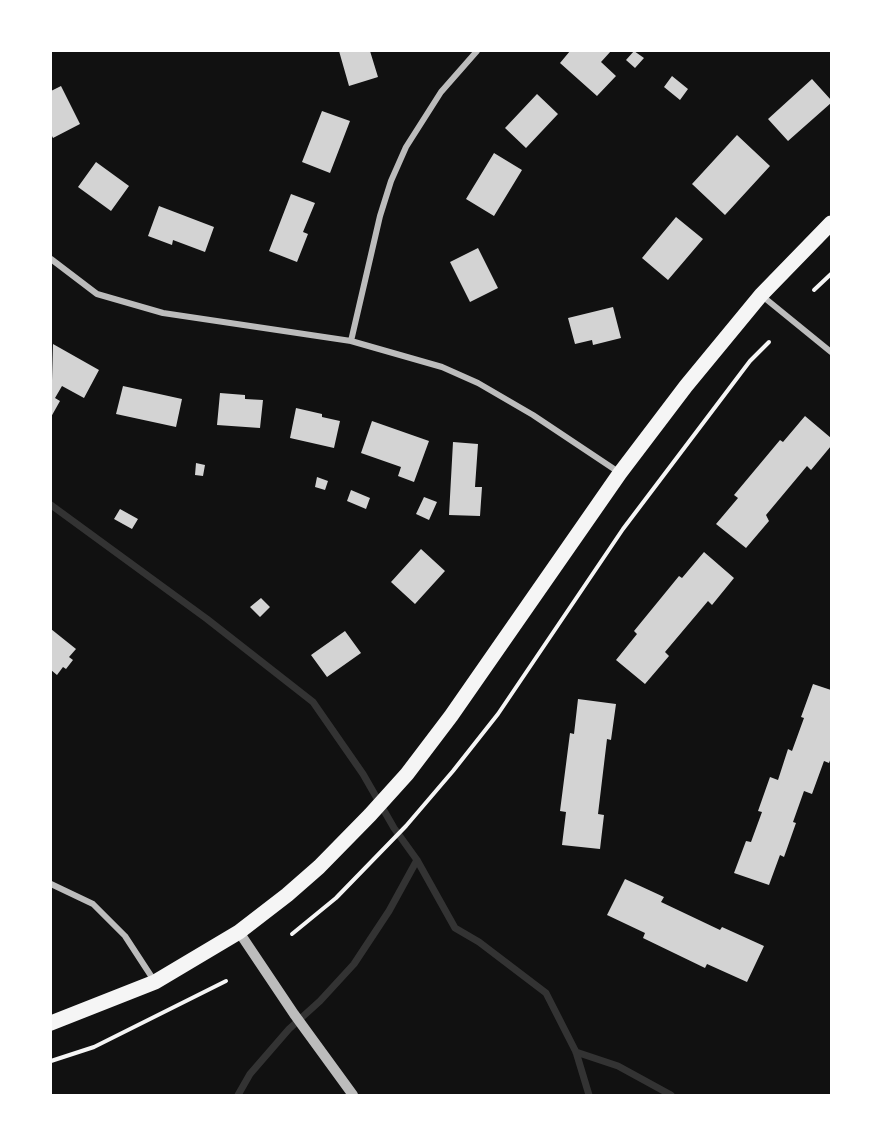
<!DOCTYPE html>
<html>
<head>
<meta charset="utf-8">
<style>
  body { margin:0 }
  #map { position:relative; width:882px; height:1146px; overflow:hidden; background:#111; font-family:Barlow,sans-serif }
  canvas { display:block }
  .frame { position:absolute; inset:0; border:52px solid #fff; pointer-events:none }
</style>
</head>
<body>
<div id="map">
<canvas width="882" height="1146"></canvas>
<div class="frame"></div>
</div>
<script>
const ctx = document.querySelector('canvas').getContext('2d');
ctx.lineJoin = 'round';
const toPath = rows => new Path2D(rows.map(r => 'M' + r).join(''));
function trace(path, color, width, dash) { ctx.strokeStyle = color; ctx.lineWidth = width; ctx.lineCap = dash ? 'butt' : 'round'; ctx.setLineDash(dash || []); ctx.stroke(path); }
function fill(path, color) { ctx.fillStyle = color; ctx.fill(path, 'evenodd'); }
const stream = toPath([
  [51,505,207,619,313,702,363,774,394,828,417,860,455,928,479,942,546,993,576,1052,589,1095],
  [576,1052,618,1066,671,1095],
  [238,1095,250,1074,289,1029,320,1001,354,964,389,911,417,860]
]);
const building = toPath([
  [339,51,370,51,378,77,349,86],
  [570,51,611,51,601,62,616,76,597,96,560,63],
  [634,51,644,58,635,68,626,60],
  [672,76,688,89,680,100,664,87],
  [812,79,831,100,831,103,788,141,768,119],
  [61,86,80,124,53,138,51,134,51,91],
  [537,94,558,114,526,148,505,128],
  [322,111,350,121,330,173,302,162],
  [737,135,770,166,725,215,692,184],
  [494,153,522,170,494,216,466,199],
  [96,162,129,186,111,211,78,187],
  [291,194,315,203,303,232,308,234,297,262,269,251],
  [159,206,214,227,205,252,173,240,172,245,148,236],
  [676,217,703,239,668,280,642,258],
  [478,248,498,288,470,302,450,262],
  [613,307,621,338,593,345,592,340,575,344,568,318],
  [53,344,99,370,84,398,62,386,55,398,60,401,51,417],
  [123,386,182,399,176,427,116,414],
  [220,393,245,395,245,399,263,400,260,428,217,425],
  [296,408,322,414,322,417,340,421,334,448,290,438],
  [805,416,831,438,831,446,811,470,807,466,766,515,769,521,746,548,716,524,738,498,734,495,780,440,783,442],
  [372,421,429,441,414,482,398,476,401,467,361,453],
  [453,442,478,444,475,487,482,487,480,516,449,515],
  [196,463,205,465,203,476,195,475],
  [317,477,328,481,325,490,315,487],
  [351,490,370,498,366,509,347,501],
  [424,497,437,502,429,520,416,514],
  [120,509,138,519,132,529,114,519],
  [421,549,445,571,415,604,391,582],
  [704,552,734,578,712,605,708,601,665,652,669,656,645,684,616,660,637,634,634,631,679,576,682,578],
  [261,598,270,607,260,617,250,607],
  [51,629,76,649,69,657,73,660,66,669,63,667,57,675,51,670],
  [345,631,361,653,327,677,311,655],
  [813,684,831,690,831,758,829,763,824,761,812,794,804,791,793,822,796,823,784,857,780,855,769,885,734,873,746,841,751,842,762,812,758,811,770,777,778,780,788,749,792,751,804,718,801,717],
  [578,699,616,704,611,740,607,739,598,814,604,815,600,849,562,845,566,812,560,811,570,733,574,734],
  [625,879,664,897,661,902,720,930,722,927,764,946,747,982,707,964,705,968,645,939,643,938,645,933,607,915]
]);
const path = toPath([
  [814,290,831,274],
  [292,934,336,898,406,826,453,771,498,714,623,529,750,361,769,342],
  [51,1061,94,1047,226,981]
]);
const minor = toPath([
  [51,259,97,294,163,313,351,341,442,367,478,383,533,415,620,473],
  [761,295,831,352],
  [351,341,380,216,391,181,406,147,441,92,477,51],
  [51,884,93,904,125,936,155,982]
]);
const tertiary = toPath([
  [239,932,294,1014,353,1095]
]);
const primary = toPath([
  [51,1023,155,982,239,932,287,895,319,867,370,815,407,774,451,716,620,473,686,386,761,295,831,223]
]);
trace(stream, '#333', 7);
fill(building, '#d3d3d3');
trace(path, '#f5f5f5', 4);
trace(minor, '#bcbcbc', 6);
trace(tertiary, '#bcbcbc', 10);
trace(primary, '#f5f5f5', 15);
</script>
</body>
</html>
